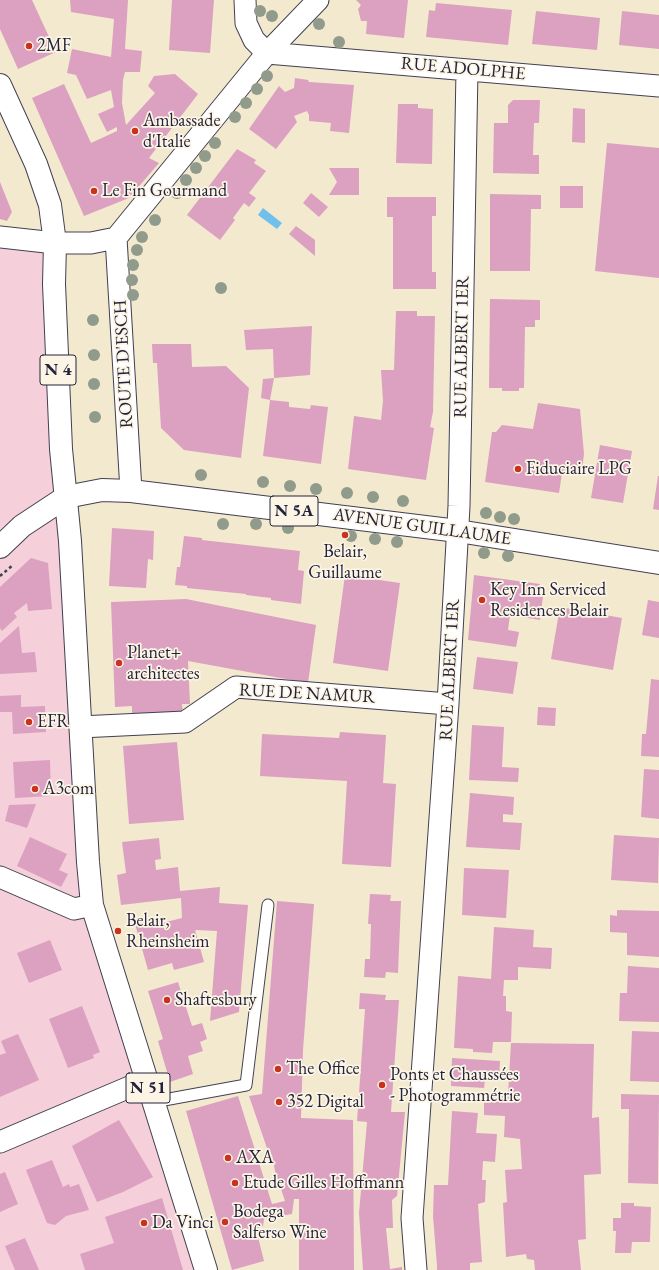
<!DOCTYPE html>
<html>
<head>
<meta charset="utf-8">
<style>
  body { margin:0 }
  canvas { display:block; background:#f2e9cf }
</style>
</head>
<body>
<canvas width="659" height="1270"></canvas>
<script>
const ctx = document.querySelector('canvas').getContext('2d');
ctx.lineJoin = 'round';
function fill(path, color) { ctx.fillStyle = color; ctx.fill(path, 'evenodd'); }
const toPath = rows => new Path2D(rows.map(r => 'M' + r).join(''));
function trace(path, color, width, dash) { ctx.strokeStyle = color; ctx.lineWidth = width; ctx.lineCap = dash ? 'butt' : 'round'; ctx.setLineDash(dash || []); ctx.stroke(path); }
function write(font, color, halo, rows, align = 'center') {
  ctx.font = font + ' "EB Garamond",serif'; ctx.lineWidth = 3.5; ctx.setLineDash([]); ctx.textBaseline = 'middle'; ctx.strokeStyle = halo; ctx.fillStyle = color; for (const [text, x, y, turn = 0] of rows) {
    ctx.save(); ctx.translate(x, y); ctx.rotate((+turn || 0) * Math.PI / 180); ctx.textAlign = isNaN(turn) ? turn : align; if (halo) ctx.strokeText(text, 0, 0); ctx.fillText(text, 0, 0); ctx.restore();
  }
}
const built = toPath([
  [0,237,55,243,88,862,206,1270,0,1270]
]);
const water = toPath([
  [263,208,282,223,277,229,258,215]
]);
const building = toPath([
  [0,0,32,0,56,52,18,69,0,29],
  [70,0,128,0,125,49,142,51,140,72,125,72,123,80,122,103,126,125,155,93,148,86,154,76,175,74,198,94,149,158,159,163,129,198,84,216,32,98,64,84,91,143,117,131,117,127,107,132,98,114,114,107,111,90,87,99,76,75,67,73,72,49,111,57,114,19,71,12],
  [172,0,214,0,210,53,169,50],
  [356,0,408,0,404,38,366,34,367,21,361,21,358,9,361,5],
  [436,3,512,10,508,45,426,37,429,10,435,11],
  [536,11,600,18,597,50,532,44],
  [622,11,659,15,659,49,619,45],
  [295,78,308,80,309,82,354,85,349,133,330,131,331,123,309,121,309,115,307,111,294,116,297,122,276,149,249,129,279,86,285,92,294,88],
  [513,100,540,100,539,123,534,123,533,155,539,155,539,174,493,173,494,123,508,123,508,105],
  [398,104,418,104,418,108,433,109,432,164,396,163],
  [573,108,585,109,585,143,572,142],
  [607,143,659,148,659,278,595,271],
  [237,149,256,160,254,163,266,171,249,193,256,198,249,207,244,203,233,218,235,220,220,240,187,215],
  [329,168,359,168,359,195,329,195,337,182],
  [0,182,12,212,7,221,0,219],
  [560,186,583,186,583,208,560,208],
  [311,193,328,207,319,217,303,203],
  [490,194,541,195,541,209,531,209,530,271,490,271],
  [387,197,436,197,436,216,432,216,432,272,436,272,436,289,393,289,393,217,387,217],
  [296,226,315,240,315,256,289,234],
  [490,299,540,300,540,320,535,320,535,327,525,327,524,388,519,388,519,391,502,391,502,388,489,388],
  [396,311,417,311,417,316,435,316,433,412,430,427,434,428,426,480,348,469,354,416,381,420,383,401,381,370,394,370],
  [312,326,310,375,274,378,273,349,246,350,244,330],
  [152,344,191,344,192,367,226,366,249,388,241,458,184,450,161,428,157,363,153,363],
  [274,378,270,400,289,402,289,407,310,409,311,405,328,407,321,464,263,456,270,400,261,398,263,379],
  [538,403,580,409,584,454,581,476,562,473,559,493,485,482,492,432,496,432,502,425,533,429],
  [600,445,632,451,623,503,591,498],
  [658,476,659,476,659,510,653,509],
  [112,528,154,531,153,560,148,559,146,588,109,586],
  [184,536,202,538,202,540,300,551,298,570,304,571,301,604,271,600,271,598,246,595,246,594,187,588,187,586,175,585,177,567,180,567],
  [31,558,48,563,52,609,28,611,27,603,14,613,17,617,2,631,0,628,0,587],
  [345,575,400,583,388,671,333,663],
  [474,575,540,584,538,595,543,596,540,620,510,615,508,630,519,632,516,647,468,640],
  [186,599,316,625,308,683,188,661,190,704,182,704,183,715,132,717,132,706,115,707,111,602],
  [648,600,659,602,659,638,642,635],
  [560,607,622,618,613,670,551,659],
  [19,626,22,653,35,652,37,672,0,674,0,643],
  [477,657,518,662,513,694,473,689],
  [651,679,659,680,659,757,641,756,642,734,646,734],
  [21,695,21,707,45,706,46,732,13,734,12,712,0,712,0,696],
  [538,707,556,708,555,726,537,725],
  [472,725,504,727,502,767,519,768,518,782,469,780],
  [340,732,386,735,383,783,396,784,391,867,342,864,347,781,260,776,262,734,339,738],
  [177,742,184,820,129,824,123,746],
  [50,760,51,796,15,798,13,762],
  [644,769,659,770,659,819,641,817],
  [470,793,514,797,513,815,503,814,503,822,522,823,520,850,466,847],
  [36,804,27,828,5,821,9,805],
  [614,835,659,838,658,883,611,880],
  [30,837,67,854,59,870,68,874,61,887,17,866],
  [159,838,161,859,155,860,156,870,178,867,180,891,220,887,219,903,248,905,239,1012,210,1021,217,931,195,930,204,962,174,970,172,963,148,970,135,924,161,917,162,923,182,918,181,898,121,905,117,875,126,873,122,842],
  [464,868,509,870,506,918,462,915],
  [370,894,391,895,390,901,401,901,398,973,386,972,385,978,364,977,365,959,370,959,371,924,368,924],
  [277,901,314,904,303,1050,301,1118,353,1120,354,1270,299,1270,299,1199,294,1199,292,1214,264,1219,263,1226,256,1229,264,1261,232,1270,186,1111,238,1096,272,1204,285,1201,275,1171,272,1155,269,1154,249,1096,262,1094],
  [617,910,659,911,659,957,627,955,627,933,610,932,610,915,617,916],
  [494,927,534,930,533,947,552,948,551,969,518,967,518,980,504,980,503,996,506,996,506,1011,512,1012,511,1042,493,1042,492,1053,473,1052,473,1049,454,1048,458,976,491,979],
  [50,940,62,970,29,983,17,953],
  [628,966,659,968,659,1022,619,1021,620,993,627,993],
  [178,982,192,1026,202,1023,207,1039,200,1042,203,1051,188,1056,193,1074,170,1082,158,1041,163,1039,148,991],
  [360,993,386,995,385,1000,399,1000,391,1112,405,1112,397,1196,392,1200,393,1228,386,1228,390,1269,402,1267,402,1270,363,1270,359,1213,367,1122,357,1121,365,1009,359,1009],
  [82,1006,100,1052,93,1055,94,1058,68,1068,49,1019],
  [632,1031,659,1032,659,1082,630,1081],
  [18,1034,39,1080,0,1097,0,1055,6,1053,1,1041],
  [511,1043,594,1044,592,1118,599,1117,601,1174,584,1175,586,1239,578,1240,581,1270,535,1270,534,1260,527,1259,526,1254,506,1257,503,1203,507,1202,505,1170,522,1169,520,1139,504,1137,505,1116,484,1115,484,1093,508,1094],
  [452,1058,500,1061,499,1081,485,1080,484,1088,451,1086],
  [621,1094,659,1095,658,1184,628,1183,629,1109,621,1109],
  [452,1111,478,1113,476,1133,497,1134,495,1162,483,1161,482,1180,486,1180,485,1202,478,1204,482,1262,470,1263,470,1270,437,1270,437,1266,433,1216,434,1185,448,1185],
  [119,1120,153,1177,123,1192,97,1202,72,1146],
  [52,1160,63,1187,69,1184,70,1187,79,1184,89,1210,66,1216,55,1225,47,1223,26,1170],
  [5,1172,18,1204,0,1212,0,1174],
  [162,1198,183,1270,85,1270,80,1254,114,1243,105,1217],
  [621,1203,634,1203,634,1206,651,1207,650,1242,632,1242,631,1253,615,1253,616,1231,613,1231,613,1218,621,1218],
  [25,1238,39,1270,15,1270,5,1246]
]);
const path = toPath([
  [0,576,13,565]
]);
const service = toPath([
  [153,1102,246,1085,268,905]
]);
const minor = toPath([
  [245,0,246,23,254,40,267,53],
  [267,53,659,86],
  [0,237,55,243,91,243,116,238,267,53,318,0],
  [116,238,131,491],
  [80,727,185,722,236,687,448,704],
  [0,877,74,909,92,905],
  [0,1142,146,1080],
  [416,1270,412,1218,448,704,459,506,467,70]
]);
const primary = toPath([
  [0,85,36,164,50,205,55,243,54,284,61,449,70,541,88,862,92,905,206,1270],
  [0,547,22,526,66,497,102,490,131,491,458,531,659,563]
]);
const trees = [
  [260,11],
  [272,16],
  [319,24],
  [339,42],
  [267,76],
  [257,89],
  [246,103],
  [235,117],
  [215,143],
  [205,156],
  [196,168],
  [186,180],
  [177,193],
  [155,220],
  [142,237],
  [137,250],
  [133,265],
  [132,280],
  [221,288],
  [133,295],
  [93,320],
  [94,355],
  [94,384],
  [95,417],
  [201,475],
  [263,482],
  [290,486],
  [316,489],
  [347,493],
  [373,497],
  [403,501],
  [486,513],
  [500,517],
  [514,519],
  [223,524],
  [256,524],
  [288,528],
  [351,536],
  [375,539],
  [397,542],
  [484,553],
  [508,556]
];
const markers = [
  [29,46,4,"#c8321e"],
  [135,131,4,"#c8321e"],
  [94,191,4,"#c8321e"],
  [518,469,4,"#c8321e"],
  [345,535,4,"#c8321e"],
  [482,600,4,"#c8321e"],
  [119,663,4,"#c8321e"],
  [29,722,4,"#c8321e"],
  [35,789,4,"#c8321e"],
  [118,931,4,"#c8321e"],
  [167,1000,4,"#c8321e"],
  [278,1069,4,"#c8321e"],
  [382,1085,4,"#c8321e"],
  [279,1102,4,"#c8321e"],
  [228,1158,4,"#c8321e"],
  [235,1183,4,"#c8321e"],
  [225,1222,4,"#c8321e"],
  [144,1223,4,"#c8321e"]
];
const shields = [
  [58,370,36],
  [294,511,48],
  [148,1088,44]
];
const shieldNames = [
  ["N 4",58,370],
  ["N 5A",294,511],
  ["N 51",148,1088]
];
const poiNames = [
  ["2MF",37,46],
  ["Ambassade",143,121],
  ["d'Italie",143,142],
  ["Le Fin Gourmand",102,191],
  ["Fiduciaire LPG",526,469],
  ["Belair,",345,552,"center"],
  ["Guillaume",345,573,"center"],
  ["Key Inn Serviced",490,590],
  ["Residences Belair",490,611],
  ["Planet+",127,653],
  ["architectes",127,674],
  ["EFR",37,722],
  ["A3com",43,789],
  ["Belair,",126,921],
  ["Rheinsheim",126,942],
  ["Shaftesbury",175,1000],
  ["The Office",286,1069],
  ["Ponts et Chaussées",390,1075],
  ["- Photogrammétrie",390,1096],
  ["352 Digital",287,1102],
  ["AXA",236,1158],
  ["Etude Gilles Hoffmann",243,1183],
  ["Bodega",233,1212],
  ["Salferso Wine",233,1233],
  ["Da Vinci",152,1223]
];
const streetNames = [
  ["RUE ADOLPHE",463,69,5],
  ["RUE ALBERT 1ER",462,347,-89],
  ["ROUTE D'ESCH",124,364,-93],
  ["AVENUE GUILLAUME",422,527,8],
  ["RUE ALBERT 1ER",450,670,-87],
  ["RUE DE NAMUR",307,694,3]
];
fill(built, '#f5cfda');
fill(water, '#71bfeb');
fill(building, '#dca1c0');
trace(service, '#414051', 13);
trace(minor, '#414051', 23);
trace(primary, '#414051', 24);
trace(path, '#414051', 2.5, [3, 3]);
trace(service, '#fff', 11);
trace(minor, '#fff', 21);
trace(primary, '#fff', 22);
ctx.fillStyle = '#919b8c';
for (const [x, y] of trees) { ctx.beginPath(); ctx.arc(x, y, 6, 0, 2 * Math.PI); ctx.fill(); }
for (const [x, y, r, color] of markers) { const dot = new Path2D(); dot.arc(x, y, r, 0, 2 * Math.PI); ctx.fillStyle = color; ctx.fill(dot); trace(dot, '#fcf5e5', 1.5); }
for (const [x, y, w] of shields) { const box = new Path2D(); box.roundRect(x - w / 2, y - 15, w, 30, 3); ctx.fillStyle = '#fcf5e5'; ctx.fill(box); trace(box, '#22223b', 1); }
write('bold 17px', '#22223b', null, shieldNames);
write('18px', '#22223b', '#fcf5e5', poiNames, 'left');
write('18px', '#22223b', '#fcf5e5', streetNames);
</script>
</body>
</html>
